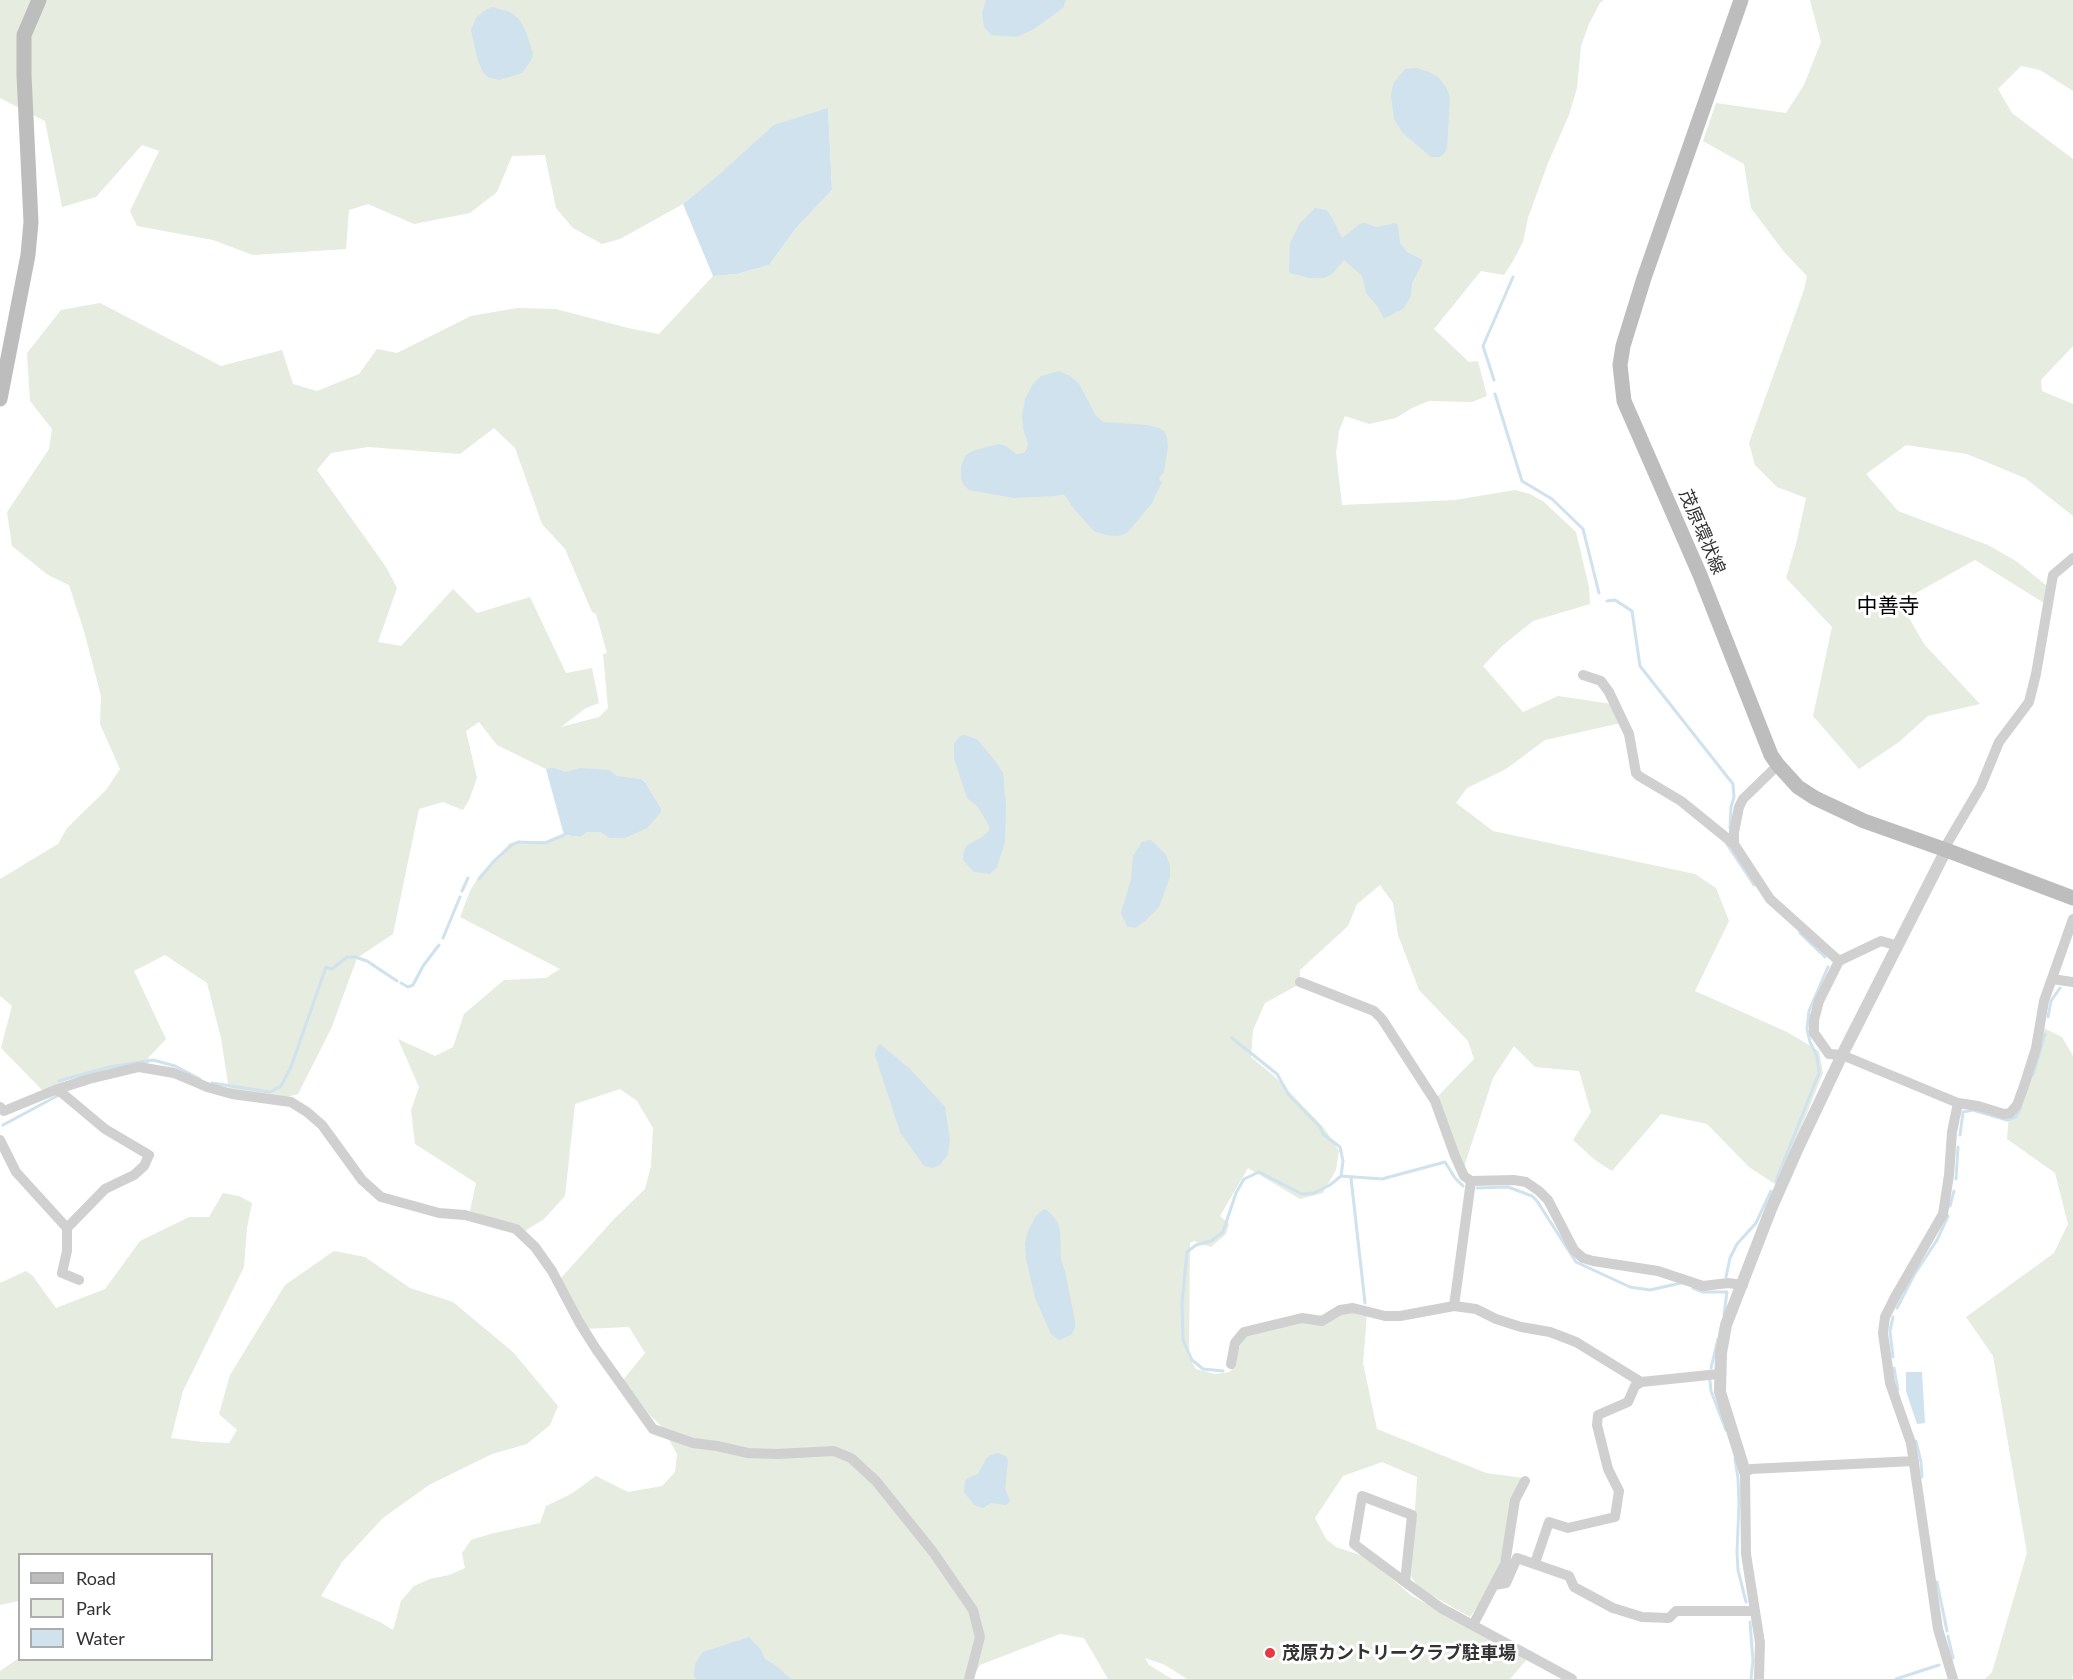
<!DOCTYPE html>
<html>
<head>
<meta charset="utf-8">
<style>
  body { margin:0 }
  #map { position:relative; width:2073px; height:1679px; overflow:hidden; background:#fff; font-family:Lato,sans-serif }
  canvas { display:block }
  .legend { position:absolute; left:18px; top:1553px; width:195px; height:108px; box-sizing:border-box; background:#fff; border:2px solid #adadad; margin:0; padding:8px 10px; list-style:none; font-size:18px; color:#333 }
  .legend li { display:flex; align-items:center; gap:12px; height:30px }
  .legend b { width:30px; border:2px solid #adadad }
</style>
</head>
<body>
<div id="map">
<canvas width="2073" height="1679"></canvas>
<ul class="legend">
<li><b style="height:8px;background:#bdbdbd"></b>Road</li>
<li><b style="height:16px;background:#e6ecdf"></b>Park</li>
<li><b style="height:16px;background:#cfe2ee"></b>Water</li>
</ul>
</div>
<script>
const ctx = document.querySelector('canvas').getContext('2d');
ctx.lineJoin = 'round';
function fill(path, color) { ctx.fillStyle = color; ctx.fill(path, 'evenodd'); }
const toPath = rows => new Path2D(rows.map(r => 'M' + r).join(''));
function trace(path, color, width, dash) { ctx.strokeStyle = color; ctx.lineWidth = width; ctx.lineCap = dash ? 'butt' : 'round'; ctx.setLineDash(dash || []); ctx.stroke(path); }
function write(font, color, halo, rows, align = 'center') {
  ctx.font = font + ' Lato,"Noto Sans JP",sans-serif'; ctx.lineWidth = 6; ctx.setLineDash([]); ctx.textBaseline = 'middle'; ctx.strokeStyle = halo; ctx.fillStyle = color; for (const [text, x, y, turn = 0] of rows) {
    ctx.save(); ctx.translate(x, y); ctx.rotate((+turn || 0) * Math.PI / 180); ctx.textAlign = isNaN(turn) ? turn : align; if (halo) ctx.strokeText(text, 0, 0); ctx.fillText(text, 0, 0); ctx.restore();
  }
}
const green = toPath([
  [0,0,1604,0,1600,3,1589,24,1581,46,1577,88,1569,115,1548,163,1528,218,1523,242,1513,261,1504,275,1481,271,1434,329,1469,362,1478,361,1487,396,1472,402,1429,401,1412,408,1396,418,1369,424,1345,416,1339,431,1336,453,1342,505,1455,500,1515,490,1530,494,1544,502,1576,532,1589,587,1590,604,1533,621,1502,646,1483,666,1523,712,1558,696,1612,704,1621,723,1545,740,1506,769,1467,788,1456,803,1493,831,1695,874,1716,888,1729,921,1695,991,1787,1032,1819,1051,1823,1073,1778,1186,1749,1167,1707,1124,1661,1114,1612,1171,1595,1160,1573,1140,1591,1112,1579,1071,1535,1067,1514,1046,1493,1078,1464,1167,1436,1098,1474,1059,1468,1041,1419,990,1398,935,1393,903,1380,885,1357,904,1348,926,1300,970,1300,979,1298,985,1265,1003,1253,1030,1251,1057,1274,1076,1324,1128,1339,1151,1336,1170,1323,1193,1300,1199,1248,1168,1220,1216,1229,1224,1226,1234,1211,1247,1194,1241,1190,1243,1189,1357,1196,1369,1215,1374,1230,1372,1236,1362,1239,1348,1246,1333,1344,1310,1367,1315,1363,1363,1377,1429,1486,1473,1524,1478,1498,1569,1490,1588,1470,1617,1419,1588,1411,1576,1417,1477,1382,1462,1343,1476,1315,1518,1326,1539,1336,1547,1366,1557,1412,1596,1528,1658,1510,1679,1187,1679,1165,1665,1145,1658,1149,1665,1172,1679,1108,1679,1084,1638,1060,1634,980,1665,972,1679,0,1679,0,1671,19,1658,20,1660,212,1660,212,1554,20,1554,19,1601,0,1605,0,1283,26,1271,32,1275,56,1308,105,1289,140,1241,189,1217,209,1217,223,1193,239,1196,252,1203,247,1228,244,1267,183,1391,171,1438,203,1442,229,1443,237,1430,219,1414,230,1375,285,1285,334,1251,365,1257,410,1288,453,1302,513,1352,558,1406,550,1425,527,1444,492,1454,429,1485,383,1518,342,1562,321,1596,380,1622,393,1630,401,1601,414,1586,430,1579,449,1575,465,1568,462,1553,471,1540,490,1534,540,1523,546,1506,571,1494,596,1476,628,1492,662,1486,675,1472,677,1454,662,1427,649,1414,623,1380,645,1353,629,1327,585,1329,561,1278,614,1219,645,1189,651,1166,653,1128,637,1101,620,1089,575,1104,565,1196,544,1219,525,1231,470,1211,476,1183,415,1144,411,1110,419,1087,398,1039,435,1056,453,1047,464,1014,504,980,546,978,560,969,460,917,470,891,479,876,510,843,520,841,550,841,564,835,581,837,587,832,600,832,609,838,661,812,661,808,645,782,642,779,566,772,552,767,546,769,497,745,479,722,466,731,477,778,469,800,463,810,443,802,419,809,393,934,357,958,331,1029,298,1094,287,1097,229,1090,221,1038,207,983,165,955,134,971,166,1039,148,1058,149,1063,69,1079,43,1091,1,1048,12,1006,0,996,0,879,58,844,67,828,106,790,120,769,100,724,101,696,84,631,69,585,48,575,12,546,7,512,49,449,52,429,30,401,27,353,61,310,100,303,221,366,282,350,293,384,317,391,359,374,377,349,397,353,471,316,517,308,556,309,628,328,659,334,713,276,737,274,769,265,796,228,832,190,828,108,723,171,683,204,620,239,602,244,573,228,556,208,545,155,512,156,497,192,470,213,414,224,368,204,349,210,346,249,253,255,213,240,137,226,130,211,159,151,142,145,96,197,62,207,45,121,0,98],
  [494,428,515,448,542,524,565,549,592,612,596,614,607,653,603,654,608,708,599,717,561,727,586,708,599,703,592,668,566,673,530,597,477,613,453,589,401,646,378,642,397,588,386,567,317,470,331,453,368,447,460,454],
  [1810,0,2073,0,2073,91,2040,70,2021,66,1998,89,2012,113,2073,159,2073,346,2041,380,2042,391,2073,404,2073,516,2025,478,1967,454,1906,445,1866,474,1898,511,1988,545,2016,561,2047,586,2044,603,1975,560,1900,602,1924,644,1980,704,1928,716,1899,742,1859,769,1813,716,1832,627,1786,578,1796,544,1806,498,1777,487,1755,465,1749,443,1804,290,1807,276,1784,252,1751,208,1744,164,1703,141,1716,103,1786,113,1804,85,1821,42],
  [2044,1028,2062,1037,2073,1056,2073,1674,2072,1679,1985,1679,1992,1672,2027,1553,1993,1356,1966,1317,2054,1253,2068,1224,2055,1173,2007,1139,2009,1115]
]);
const water = toPath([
  [986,0,1066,0,1063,8,1034,29,1017,37,991,35,984,27,982,13],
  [492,7,510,12,519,19,526,32,533,53,532,59,522,73,499,80,488,77,483,72,478,61,471,30,476,18,484,11],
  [1417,68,1429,72,1438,77,1446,87,1450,97,1447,149,1443,155,1439,157,1431,157,1418,146,1402,132,1394,119,1391,96,1393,84,1405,69],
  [828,108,832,190,796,228,769,265,737,274,713,276,683,204,723,171,774,125],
  [1315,208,1326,210,1330,214,1342,238,1360,224,1365,223,1377,227,1395,223,1398,225,1400,243,1407,252,1422,260,1422,264,1412,283,1411,296,1403,309,1385,318,1383,317,1378,307,1366,293,1362,276,1344,260,1332,274,1324,278,1310,278,1290,273,1289,270,1290,243,1300,223],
  [1059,371,1070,376,1079,384,1096,416,1103,422,1147,425,1159,428,1165,432,1167,438,1168,446,1164,472,1159,478,1162,483,1159,488,1152,503,1127,533,1118,536,1106,535,1094,531,1074,509,1064,494,1055,496,1013,498,969,490,963,484,961,478,961,467,965,456,972,451,999,444,1006,446,1016,454,1024,453,1027,449,1028,444,1023,428,1022,417,1025,399,1033,384,1041,376],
  [965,735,977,739,996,762,1003,773,1006,806,1005,842,997,867,990,874,974,872,963,860,963,854,966,846,982,837,989,831,989,825,977,806,967,798,954,758,954,744,960,736],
  [552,767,566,772,580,768,609,770,617,776,641,779,645,782,661,808,661,812,647,828,625,838,609,838,600,832,587,832,581,837,564,835,546,769],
  [1151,840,1166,855,1170,866,1170,877,1159,907,1145,921,1135,928,1127,926,1121,913,1131,879,1133,856,1142,842],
  [880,1044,911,1070,945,1107,950,1140,948,1154,940,1165,933,1168,924,1166,900,1132,875,1055,877,1047],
  [1044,1209,1048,1211,1057,1221,1060,1231,1061,1260,1065,1271,1075,1321,1075,1328,1071,1335,1059,1340,1051,1334,1035,1298,1026,1258,1025,1243,1028,1231,1036,1216],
  [1906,1372,1922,1372,1925,1423,1917,1424,1906,1391],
  [998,1453,1007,1457,1008,1462,1005,1488,1010,1501,1006,1505,991,1503,983,1508,974,1505,964,1492,965,1481,968,1478,978,1474,986,1459,990,1455],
  [749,1637,761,1650,765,1659,775,1665,791,1679,696,1679,694,1676,695,1664,703,1652]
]);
const stream = toPath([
  [1494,380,1483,346,1513,277],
  [1495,394,1522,481,1552,499,1583,529,1599,593],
  [1607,601,1615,600,1632,611,1640,666,1733,784,1734,797,1731,807,1730,828],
  [1727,844,1754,885],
  [479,879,494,861,512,845,518,842,545,843,564,835],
  [462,891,468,878],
  [1800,933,1825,957],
  [443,938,460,897],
  [401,983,408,987,413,985,423,966,439,945],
  [2048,1017,2051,1001,2060,988],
  [2033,1075,2045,1034],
  [59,1081,109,1067,153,1060,175,1066,200,1079],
  [212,1083,270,1092,281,1086,291,1067,326,967,332,969,347,957,355,957,367,961,397,981],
  [3,1125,57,1096],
  [1960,1135,1963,1112,1973,1110,2007,1120,2016,1117,2021,1107],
  [1341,1176,1382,1179,1445,1162,1455,1178,1463,1186],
  [1351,1178,1365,1303],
  [1956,1179,1958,1147],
  [1776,1181,1819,1073,1817,1056,1810,1042,1807,1029,1809,1011,1828,967],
  [1477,1188,1508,1187,1532,1196,1537,1201,1576,1262,1630,1287,1650,1290,1681,1283],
  [1950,1206,1954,1191],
  [1726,1277,1730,1258,1737,1244,1756,1223,1771,1191],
  [1693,1288,1703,1292,1727,1292],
  [1897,1308,1914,1275,1937,1240,1948,1216],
  [1724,1315,1727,1292],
  [1893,1317,1890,1331,1893,1357],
  [1711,1368,1718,1339],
  [1894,1368,1898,1390],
  [1223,1371,1203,1369,1192,1360,1183,1340,1182,1304,1187,1252,1196,1245,1211,1241,1223,1232,1236,1193,1244,1179,1259,1172,1302,1194,1314,1193,1330,1185,1341,1176,1343,1161,1340,1147,1323,1134,1320,1127,1289,1095,1277,1074,1232,1038],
  [1710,1381,1711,1391,1726,1430],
  [1916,1441,1921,1462,1922,1477],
  [1735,1459,1738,1478,1739,1503,1737,1552,1738,1570,1746,1602],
  [1937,1582,1947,1631],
  [1750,1622,1753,1661,1751,1679],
  [1948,1636,1953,1658],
  [1896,1679,1939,1665]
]);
const minor = toPath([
  [1583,675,1601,681,1609,692,1629,734,1636,773,1639,776,1681,801,1734,844],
  [1778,765,1743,799,1739,807,1734,832,1734,844,1770,899,1839,961,1881,941,1898,946],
  [1946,850,1948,842,1981,786,1999,742,2029,702,2036,674,2053,575,2073,558],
  [1839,961,1819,1001,1814,1020,1814,1033,1829,1054,1842,1055,1958,1103,1978,1106,2004,1114,2010,1113,2017,1105,2024,1086,2036,1048,2044,1001,2073,919],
  [2052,979,2073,982],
  [1300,982,1374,1011,1382,1019,1435,1101,1455,1156,1464,1176,1471,1181,1514,1180,1526,1182,1539,1191,1548,1200,1574,1250,1583,1258,1593,1261,1658,1271,1703,1286,1728,1283,1743,1285],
  [55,1090,62,1093,105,1129,149,1155,144,1166,134,1175,105,1189,67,1228,67,1251,62,1273,79,1280],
  [0,1107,4,1111,55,1090,89,1079,139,1067,174,1073,207,1087,232,1094,291,1102,307,1112,322,1125,362,1180,381,1197,439,1213,465,1215,516,1229,535,1247,552,1271,579,1322,596,1349,653,1429,693,1443,717,1446,748,1453,777,1454,834,1451,851,1458,876,1481,933,1552,973,1610,980,1637,969,1679],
  [0,1140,16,1172,67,1228],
  [1454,1306,1471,1181],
  [1231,1364,1235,1343,1244,1332,1302,1318,1322,1321,1340,1310,1353,1308,1385,1316,1400,1316,1454,1306,1476,1309,1496,1319,1521,1327,1550,1332,1576,1342,1641,1382],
  [1535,1563,1549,1522,1568,1528,1615,1517,1619,1491,1608,1469,1597,1425,1598,1415,1628,1402,1635,1386,1641,1382,1719,1374],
  [1405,1582,1412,1515,1362,1496,1354,1544,1405,1582,1441,1608,1572,1679],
  [1495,1585,1506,1583,1517,1558,1569,1576,1574,1587,1613,1608,1642,1617,1669,1618,1676,1611,1755,1611],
  [1473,1625,1505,1564,1515,1500,1525,1481],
  [1759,1679,1760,1643,1746,1554,1745,1472,1751,1469,1914,1461],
  [1953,1679,1938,1629,1911,1443,1890,1383,1883,1333,1885,1317,1895,1297,1943,1214,1949,1175,1952,1132,1958,1103]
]);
const tertiary = toPath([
  [1745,1472,1720,1392,1721,1353,1726,1325,1771,1209,1797,1150,1842,1055,1946,850]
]);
const secondary = toPath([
  [1741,0,1644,278,1623,346,1620,365,1624,401,1700,575,1771,755,1778,765,1798,787,1815,798,1864,821,1946,850,2073,898],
  [0,399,28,255,31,222,24,75,24,35,39,0]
]);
const markers = [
  [1270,1653,6,"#e63946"]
];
const streetNames = [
  ["茂原環状線",1702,532,67]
];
const poiNames = [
  ["茂原カントリークラブ駐車場",1282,1653]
];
const quarterNames = [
  ["中善寺",1888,606]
];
fill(green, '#e6ecdf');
fill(water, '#cfe2ee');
trace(stream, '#cfe2ee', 3);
trace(minor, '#d0d0d0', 10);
trace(tertiary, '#d0d0d0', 12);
trace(secondary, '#bdbdbd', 15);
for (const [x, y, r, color] of markers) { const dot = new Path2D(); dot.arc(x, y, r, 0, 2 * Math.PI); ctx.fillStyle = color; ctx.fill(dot); trace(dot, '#fff', 2); }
write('18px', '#333', '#fff', streetNames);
write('bold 18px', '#333', '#fff', poiNames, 'left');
write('21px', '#000', '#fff', quarterNames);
</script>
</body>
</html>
